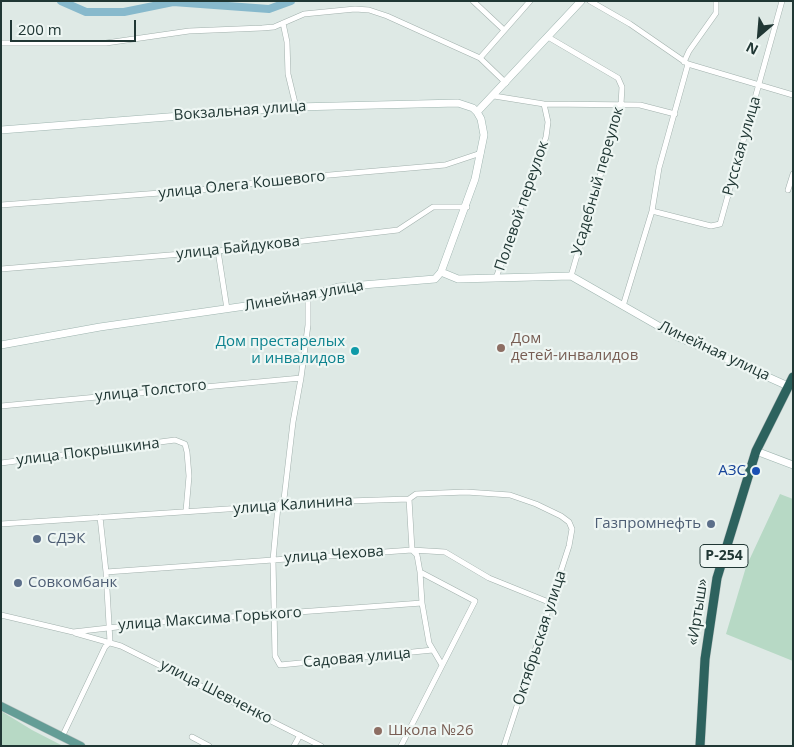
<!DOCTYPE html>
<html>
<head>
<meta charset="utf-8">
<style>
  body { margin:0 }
  #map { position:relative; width:794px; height:747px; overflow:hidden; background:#dee9e5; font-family:"Open Sans",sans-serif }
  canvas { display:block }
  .frame { position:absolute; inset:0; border:2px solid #203734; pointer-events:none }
  .north { position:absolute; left:734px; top:10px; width:50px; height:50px; -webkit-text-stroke:4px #eef6f3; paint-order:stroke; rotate:207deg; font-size:14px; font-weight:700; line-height:20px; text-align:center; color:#203734 }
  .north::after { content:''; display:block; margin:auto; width:18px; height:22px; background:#203734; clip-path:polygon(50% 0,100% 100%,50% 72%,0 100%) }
  .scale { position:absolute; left:10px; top:20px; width:126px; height:22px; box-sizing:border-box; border:2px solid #203734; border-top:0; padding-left:6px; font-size:15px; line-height:18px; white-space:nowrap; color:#203734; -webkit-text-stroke:4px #eef6f3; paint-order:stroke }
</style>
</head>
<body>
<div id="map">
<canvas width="794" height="747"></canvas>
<div class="frame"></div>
<div class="north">N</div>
<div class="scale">200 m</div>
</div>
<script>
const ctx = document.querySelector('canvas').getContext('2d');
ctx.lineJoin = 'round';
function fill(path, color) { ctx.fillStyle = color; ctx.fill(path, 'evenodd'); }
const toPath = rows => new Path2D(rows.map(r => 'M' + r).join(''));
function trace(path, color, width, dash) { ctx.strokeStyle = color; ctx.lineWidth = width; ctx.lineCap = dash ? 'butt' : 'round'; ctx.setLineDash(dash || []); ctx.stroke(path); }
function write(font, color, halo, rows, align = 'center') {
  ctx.font = font + ' "Open Sans",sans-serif'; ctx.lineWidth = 4.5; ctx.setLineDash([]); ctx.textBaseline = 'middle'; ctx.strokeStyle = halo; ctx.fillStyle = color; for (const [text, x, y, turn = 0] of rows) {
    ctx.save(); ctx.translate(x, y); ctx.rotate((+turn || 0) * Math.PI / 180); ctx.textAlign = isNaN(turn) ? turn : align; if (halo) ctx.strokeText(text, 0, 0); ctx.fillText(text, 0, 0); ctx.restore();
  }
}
const green = toPath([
  [780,494,793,499,793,661,726,634,746,567],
  [1,711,32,730,63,746,1,746]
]);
const river = toPath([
  [61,1,86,12,124,12,173,2,269,9,291,1]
]);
const street = toPath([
  [473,1,504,30],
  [590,1,630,24,688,64,659,168,652,211,623,306],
  [283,23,287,42,288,74,296,107],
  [548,37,618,78,622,87,621,104,571,276],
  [1,43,106,43,189,31,262,28,274,27,304,14,355,9,369,10,387,16,480,58,506,83],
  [480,58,530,1],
  [684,62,689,51,716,13,716,1],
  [688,64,793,95],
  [494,96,544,104,640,105,675,114],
  [788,190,793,174],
  [1,205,200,190,295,178,445,165,481,153],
  [652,211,711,226,720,224,782,1],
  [218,251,227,309],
  [1,269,218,251,398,230,433,207,467,207],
  [496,278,546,137,548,122,544,104],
  [308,297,308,325,301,378,293,422,284,499,278,506,273,560,275,656,280,665,433,650],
  [1,406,301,378],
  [1,463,175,440,185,444,187,452,189,476,186,511],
  [409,499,412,550,417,555,420,572],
  [1,524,348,501,409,499,416,494,466,492,510,495,536,504,561,516,569,522,572,529,569,546,504,746],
  [106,572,412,550,445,552,489,578,551,603],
  [1,615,73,632,161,622,422,603],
  [75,633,121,646,321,746],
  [62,737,105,647,110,642,106,572,100,517],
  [192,737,209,746],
  [294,746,300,735],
  [401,746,475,601,420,572,422,603,429,643,442,665]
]);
const secondary = toPath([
  [477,112,581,1],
  [1,130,296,107,458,103,473,108,477,112,481,119,484,135,475,179,441,272],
  [1,345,100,327,308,297,338,287,435,279,441,272,458,279,571,276,676,336,788,386],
  [756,451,793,465]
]);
const primary = toPath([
  [1,706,81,746]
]);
const highway = toPath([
  [700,746,705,659,717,578,756,451,793,377]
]);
const markers = [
  [501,348,5,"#8d6e63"],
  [355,351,5,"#0f9aa8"],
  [756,471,5,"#1a4fb4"],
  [711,524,5,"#5c6f8a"],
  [37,539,5,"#5c6f8a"],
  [18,583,5,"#5c6f8a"],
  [378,731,5,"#8d6e63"]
];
const shields = [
  [724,556,48]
];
const shieldNames = [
  ["Р-254",724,556]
];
const streetNames = [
  ["Вокзальная улица",240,111,-4],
  ["Русская улица",742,146,-74],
  ["Усадебный переулок",598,181,-74],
  ["улица Олега Кошевого",242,185,-6],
  ["Полевой переулок",522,206,-71],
  ["улица Байдукова",238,248,-6],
  ["Линейная улица",304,296,-10],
  ["Линейная улица",714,351,25],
  ["улица Толстого",151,391,-6],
  ["улица Покрышкина",88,452,-7],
  ["улица Калинина",293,505,-4],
  ["улица Чехова",334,555,-4],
  ["«Иртыш»",698,612,-81],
  ["улица Максима Горького",210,619,-4],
  ["Октябрьская улица",540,638,-72],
  ["Садовая улица",357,658,-5],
  ["улица Шевченко",216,692,27]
];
const educationNames = [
  ["Дом",511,339],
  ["детей-инвалидов",511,356],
  ["Школа №26",388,731]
];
const cultureNames = [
  ["Дом престарелых",345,342],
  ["и инвалидов",345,359]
];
const transitNames = [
  ["АЗС",746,471]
];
const serviceNames = [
  ["Газпромнефть",701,524,"right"],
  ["СДЭК",47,539],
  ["Совкомбанк",28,583]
];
fill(green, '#b7d9c5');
trace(river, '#87b9cc', 8);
trace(street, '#a1b0ac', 6);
trace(secondary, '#9eb4af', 8);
trace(primary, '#bcc3c2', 9);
trace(highway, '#bcc3c2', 10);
trace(street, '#fff', 5);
trace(secondary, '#fff', 7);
trace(primary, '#649d96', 8);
trace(highway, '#2d625e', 9);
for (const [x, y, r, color] of markers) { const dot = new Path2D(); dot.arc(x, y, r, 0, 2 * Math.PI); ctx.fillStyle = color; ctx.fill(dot); trace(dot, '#eef6f3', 2); }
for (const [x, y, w] of shields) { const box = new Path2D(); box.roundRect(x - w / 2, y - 11.5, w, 23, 4); ctx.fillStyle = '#eef6f3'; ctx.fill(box); trace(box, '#203734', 1); }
write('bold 14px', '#203734', null, shieldNames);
write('15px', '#203734', '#eef6f3', streetNames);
write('15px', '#785e54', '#eef6f3', educationNames, 'left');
write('15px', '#0d838f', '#eef6f3', cultureNames, 'right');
write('15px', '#164399', '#eef6f3', transitNames, 'right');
write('15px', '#4e5e75', '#eef6f3', serviceNames, 'left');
</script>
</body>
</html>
